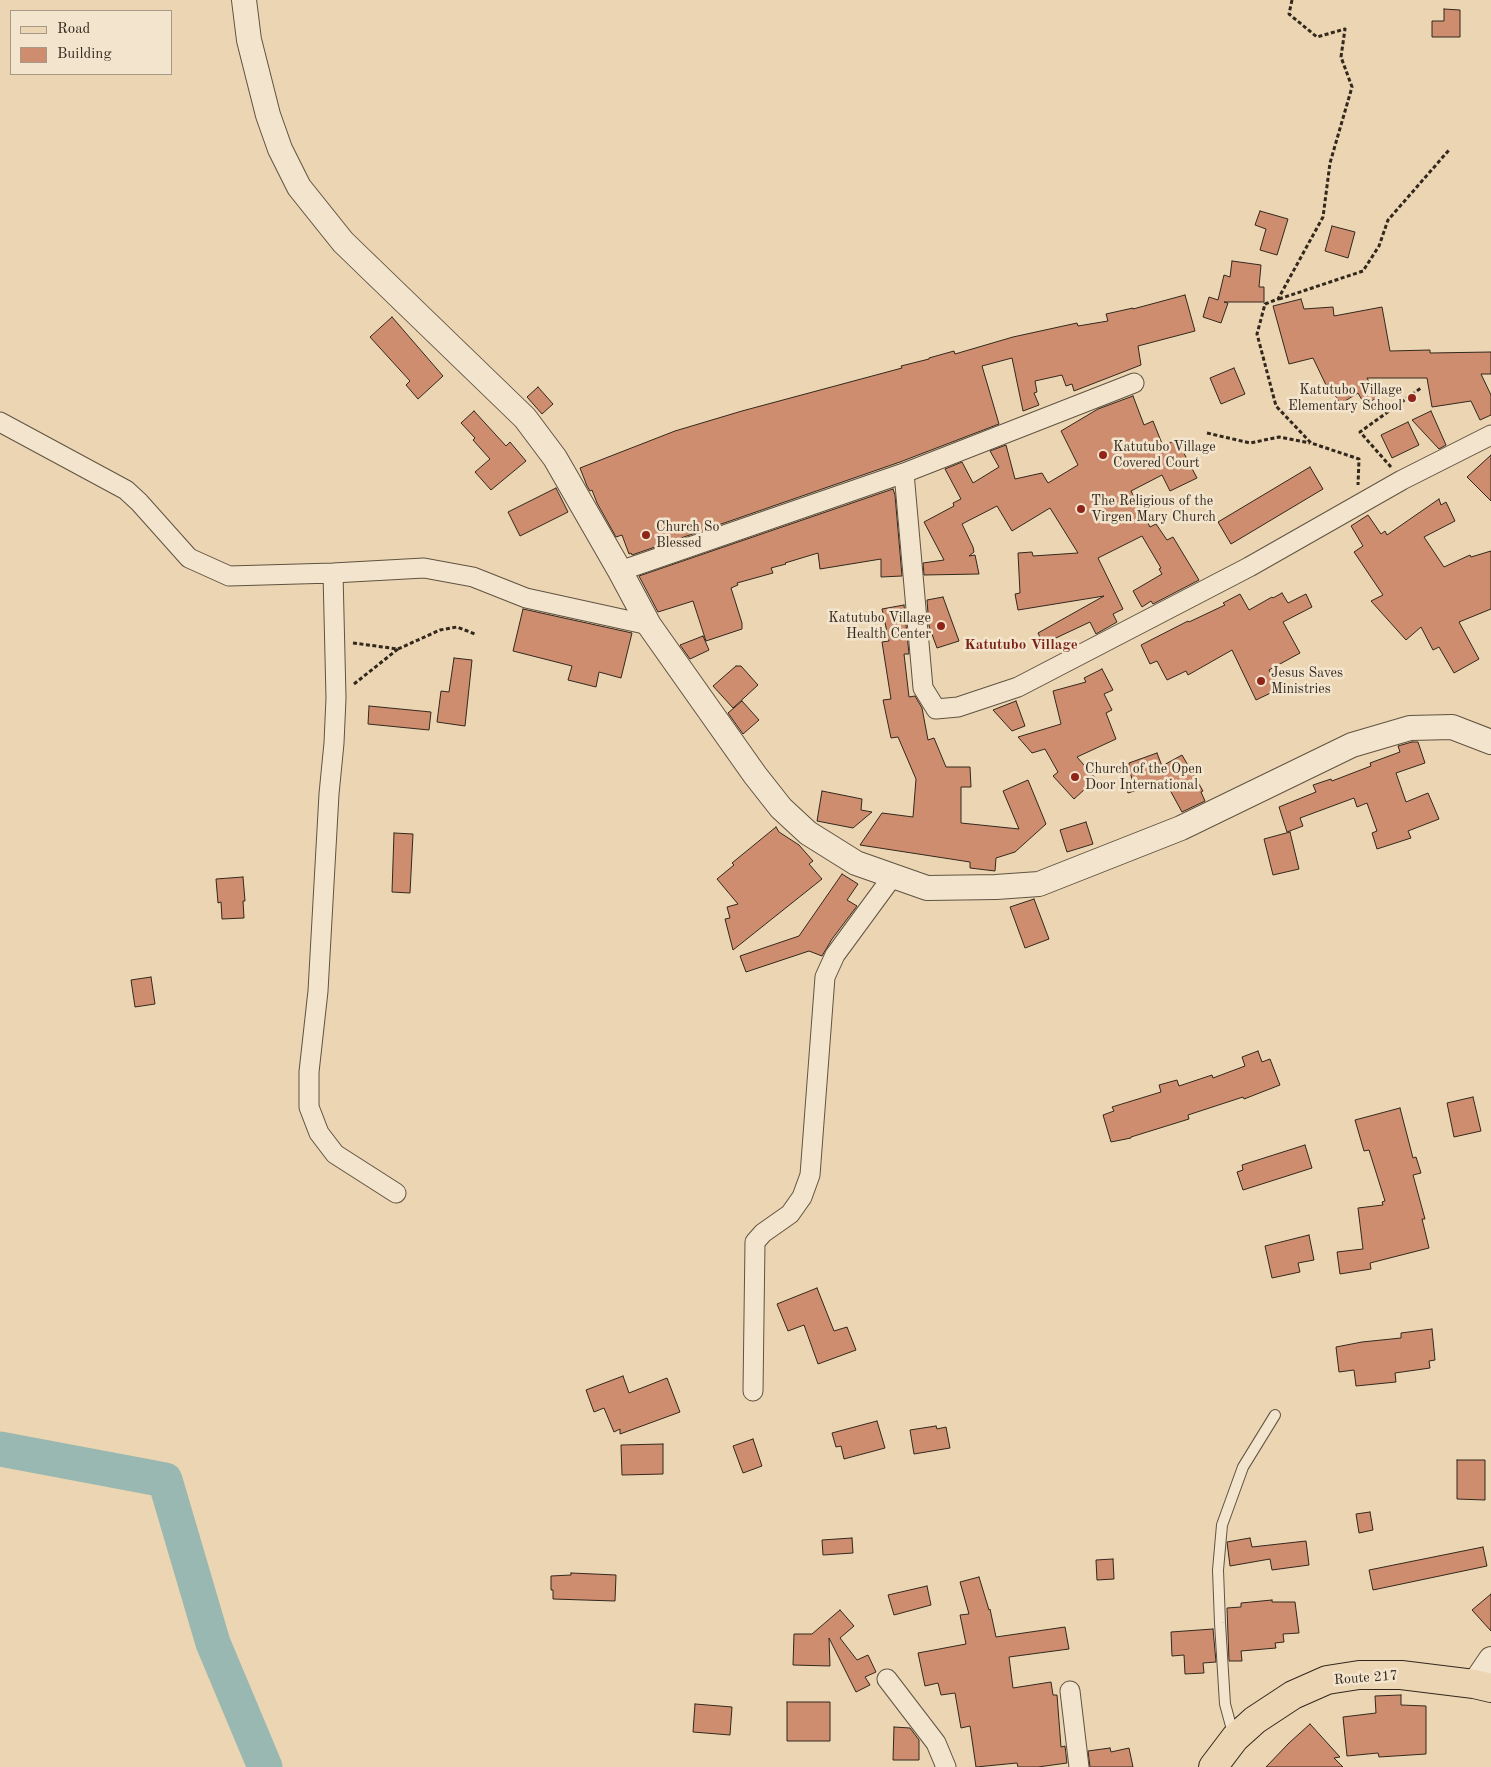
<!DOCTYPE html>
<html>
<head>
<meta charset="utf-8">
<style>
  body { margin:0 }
  #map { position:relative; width:1491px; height:1767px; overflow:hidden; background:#ecd5b2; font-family:"Old Standard TT",serif }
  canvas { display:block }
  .legend { position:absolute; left:10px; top:10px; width:162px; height:65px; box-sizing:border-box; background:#f3e4cd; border:1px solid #a69987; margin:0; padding:6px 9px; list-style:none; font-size:15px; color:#32281d }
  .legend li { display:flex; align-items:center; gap:10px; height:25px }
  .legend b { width:25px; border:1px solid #a69987 }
</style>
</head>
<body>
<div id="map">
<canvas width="1491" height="1767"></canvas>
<ul class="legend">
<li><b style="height:6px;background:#ecd5b2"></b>Road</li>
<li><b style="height:14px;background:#cd8d6e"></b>Building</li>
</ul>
</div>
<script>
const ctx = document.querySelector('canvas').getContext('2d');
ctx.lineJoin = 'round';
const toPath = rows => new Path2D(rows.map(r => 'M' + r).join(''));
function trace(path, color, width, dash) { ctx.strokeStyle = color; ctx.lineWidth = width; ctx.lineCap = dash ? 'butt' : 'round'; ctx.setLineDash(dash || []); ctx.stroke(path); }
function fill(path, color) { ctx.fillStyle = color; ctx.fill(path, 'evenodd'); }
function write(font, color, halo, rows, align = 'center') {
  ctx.font = font + ' "Old Standard TT",serif'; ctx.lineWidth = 5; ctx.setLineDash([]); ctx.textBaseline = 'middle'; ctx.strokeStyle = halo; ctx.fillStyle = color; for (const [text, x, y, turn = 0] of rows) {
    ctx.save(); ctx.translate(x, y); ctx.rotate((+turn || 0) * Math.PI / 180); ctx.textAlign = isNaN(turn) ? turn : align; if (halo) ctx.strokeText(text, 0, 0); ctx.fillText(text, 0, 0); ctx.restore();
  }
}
const river = toPath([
  [0,1449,165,1480,213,1643,265,1767]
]);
const building = toPath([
  [1444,9,1460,10,1460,37,1432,37,1432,21,1444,21,1444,9],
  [1260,211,1288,219,1277,255,1260,250,1266,229,1255,225,1260,211],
  [1332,226,1355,232,1348,258,1325,251,1332,226],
  [1232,261,1261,265,1259,287,1264,287,1264,302,1224,302,1228,303,1221,323,1203,317,1209,297,1218,300,1224,275,1230,277,1232,261],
  [1185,295,1195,331,1138,346,1141,365,1074,391,1072,384,1066,386,1062,375,1035,381,1037,392,1034,393,1039,405,1023,411,1012,358,982,366,999,424,900,462,632,555,631,553,629,554,622,535,616,537,597,503,592,490,590,491,587,486,580,468,675,431,742,411,902,368,901,366,929,359,929,358,954,351,955,354,1013,337,1077,323,1078,326,1108,321,1106,314,1133,308,1133,309,1185,295],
  [1301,299,1304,309,1333,307,1334,316,1382,307,1390,351,1430,350,1430,353,1491,352,1491,374,1481,374,1491,395,1491,415,1480,420,1471,401,1432,407,1427,378,1367,378,1378,397,1365,405,1358,393,1340,404,1329,384,1326,385,1313,358,1289,364,1273,306,1301,299],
  [392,317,443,376,418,399,406,385,410,381,370,337,392,317],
  [1234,368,1245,394,1221,404,1210,378,1234,368],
  [538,387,553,404,542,414,527,397,538,387],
  [1133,396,1144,425,1153,421,1163,446,1172,442,1178,442,1197,478,1170,491,1162,475,1131,491,1150,527,1156,524,1167,540,1173,537,1199,580,1153,604,1151,601,1142,607,1133,591,1162,574,1159,569,1161,568,1142,536,1098,558,1123,609,1113,614,1117,622,1096,634,1090,622,1043,644,1038,633,1104,596,1018,610,1015,594,1020,593,1018,553,1032,552,1033,556,1078,553,1050,508,1012,531,997,506,962,524,973,547,974,552,969,556,975,555,979,574,924,575,923,563,944,560,924,522,954,506,953,503,961,499,945,469,962,462,973,483,999,467,990,451,1006,445,1015,479,1042,473,1048,483,1078,465,1061,431,1098,409,1133,396],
  [474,411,506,446,510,442,526,461,491,490,475,472,490,459,473,440,475,438,461,423,474,411],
  [1431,411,1446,445,1439,449,1412,420,1431,411],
  [1408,422,1419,445,1392,458,1381,435,1408,422],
  [1491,455,1491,501,1467,477,1491,455],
  [1310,467,1323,489,1231,544,1218,522,1310,467],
  [556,488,568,512,520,536,508,512,556,488],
  [893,489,895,495,902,576,881,577,881,559,820,569,818,553,785,563,786,564,771,568,773,573,737,583,738,585,731,588,742,623,742,629,706,641,693,601,658,612,640,578,639,576,893,489],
  [1439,499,1441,505,1446,502,1455,521,1424,537,1444,567,1470,555,1471,557,1491,551,1491,609,1459,622,1479,659,1454,673,1439,647,1433,650,1421,627,1406,640,1371,601,1383,595,1354,552,1363,546,1351,526,1368,515,1381,534,1385,531,1387,535,1439,499],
  [1282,593,1288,603,1306,594,1312,607,1283,622,1300,653,1269,670,1279,689,1256,700,1232,650,1188,675,1186,671,1167,680,1157,661,1150,664,1141,645,1188,621,1189,622,1225,605,1223,603,1240,594,1249,610,1272,597,1273,598,1282,593],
  [943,597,959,641,937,648,929,626,927,600,943,597],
  [904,605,909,654,904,654,909,697,915,696,922,708,928,740,934,738,946,767,970,767,971,787,961,787,961,823,1019,829,1003,791,1028,780,1046,824,1015,852,996,858,995,871,970,868,970,862,860,845,882,813,913,817,916,779,898,737,891,738,883,700,891,699,882,642,889,641,882,609,904,605],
  [523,609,632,633,621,678,599,672,596,687,568,680,572,666,513,651,523,609],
  [703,636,709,650,690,659,680,645,703,636],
  [454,658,472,660,465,726,437,722,441,691,449,692,454,658],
  [736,666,741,666,758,685,733,708,713,686,736,666],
  [1102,669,1113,690,1104,694,1112,710,1106,713,1116,739,1077,757,1096,779,1074,799,1053,776,1058,772,1045,749,1032,753,1018,737,1061,724,1053,691,1086,682,1084,678,1102,669],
  [742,701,759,720,743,734,728,713,742,701],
  [1016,701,1025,726,1012,731,993,710,1016,701],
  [369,706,431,712,429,730,368,724,369,706],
  [1412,742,1418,742,1425,763,1396,773,1406,802,1428,793,1439,819,1408,831,1411,838,1377,849,1372,833,1377,831,1367,803,1357,807,1354,798,1300,818,1303,826,1287,832,1279,807,1316,792,1313,785,1331,779,1332,781,1371,766,1370,763,1400,752,1398,746,1412,742],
  [1157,753,1162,766,1182,755,1203,791,1201,792,1205,801,1182,812,1165,781,1128,793,1125,786,1133,782,1129,769,1129,763,1157,753],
  [822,791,862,799,861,810,872,812,853,828,817,821,822,791],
  [1086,822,1093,844,1067,852,1060,830,1086,822],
  [776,827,779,832,799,845,813,861,809,864,822,879,733,950,725,919,730,918,727,907,738,904,717,879,734,865,732,863,776,827],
  [1290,832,1299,869,1273,875,1264,839,1290,832],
  [394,833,413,834,410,893,392,892,394,833],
  [842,874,858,884,847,900,857,906,832,939,822,956,809,951,746,972,740,956,799,936,842,874],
  [243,877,245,901,243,901,244,918,222,919,221,902,218,903,216,879,243,877],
  [1034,899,1049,939,1025,948,1010,907,1034,899],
  [151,977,155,1004,135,1007,131,980,151,977],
  [1258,1051,1262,1062,1270,1059,1280,1085,1244,1099,1243,1097,1188,1115,1189,1119,1131,1137,1131,1138,1111,1142,1103,1115,1114,1111,1112,1107,1161,1092,1159,1085,1177,1080,1179,1086,1212,1075,1213,1078,1245,1066,1242,1057,1258,1051],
  [1473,1097,1481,1131,1454,1137,1447,1103,1473,1097],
  [1400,1108,1413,1158,1416,1157,1421,1173,1413,1175,1425,1219,1422,1219,1429,1248,1370,1263,1371,1269,1340,1274,1337,1252,1363,1249,1358,1208,1383,1205,1382,1202,1385,1201,1369,1150,1364,1151,1355,1120,1400,1108],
  [1305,1145,1312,1168,1243,1190,1237,1172,1243,1170,1242,1165,1305,1145],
  [1309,1235,1314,1260,1298,1263,1300,1272,1272,1278,1265,1246,1309,1235],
  [817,1288,834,1331,847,1327,856,1350,818,1364,804,1325,788,1331,777,1304,817,1288],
  [1432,1329,1435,1360,1429,1361,1430,1368,1395,1373,1396,1382,1356,1386,1354,1370,1339,1372,1336,1347,1362,1342,1401,1338,1401,1333,1432,1329],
  [623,1376,629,1393,667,1378,680,1412,620,1434,620,1429,614,1432,604,1408,594,1412,586,1390,623,1376],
  [877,1421,885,1448,844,1459,841,1446,836,1447,832,1433,877,1421],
  [936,1426,937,1429,946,1427,950,1448,914,1454,910,1430,936,1426],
  [753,1439,762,1466,743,1473,733,1446,753,1439],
  [663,1444,663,1474,622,1475,621,1445,663,1444],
  [1457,1460,1485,1460,1485,1500,1457,1499,1457,1460],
  [1370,1512,1373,1530,1359,1533,1356,1514,1370,1512],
  [852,1538,853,1553,823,1555,822,1540,852,1538],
  [1250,1538,1252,1547,1306,1541,1309,1565,1272,1570,1270,1559,1230,1566,1227,1542,1250,1538],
  [1483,1547,1487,1566,1373,1590,1369,1570,1483,1547],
  [1113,1559,1114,1579,1097,1580,1096,1560,1113,1559],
  [571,1573,616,1575,615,1601,553,1599,553,1590,551,1590,551,1576,571,1575,571,1573],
  [979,1577,989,1610,990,1609,996,1637,1065,1627,1069,1649,1009,1657,1013,1688,1051,1682,1053,1695,1057,1695,1061,1747,1065,1746,1067,1763,1038,1767,1018,1767,1017,1763,976,1767,970,1726,961,1728,955,1693,941,1695,938,1683,925,1686,918,1653,966,1644,960,1615,969,1614,960,1582,979,1577],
  [927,1586,931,1605,894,1615,888,1595,927,1586],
  [1491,1594,1491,1631,1472,1610,1491,1594],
  [1272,1600,1272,1602,1295,1602,1299,1633,1283,1634,1284,1642,1275,1643,1276,1648,1241,1651,1242,1661,1229,1661,1227,1608,1241,1607,1241,1603,1272,1600],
  [840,1610,854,1626,840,1638,857,1660,868,1655,876,1672,865,1677,870,1685,856,1692,829,1638,830,1666,793,1665,794,1634,812,1634,840,1610],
  [1213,1629,1216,1662,1203,1663,1204,1673,1185,1674,1184,1655,1172,1656,1171,1632,1213,1629],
  [1401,1695,1401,1705,1426,1706,1426,1754,1379,1757,1378,1753,1347,1756,1343,1717,1376,1713,1375,1696,1401,1695],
  [787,1702,830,1702,830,1741,787,1741,787,1702],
  [695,1704,732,1707,730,1735,693,1732,695,1704],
  [1310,1724,1340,1757,1334,1758,1343,1767,1266,1767,1289,1743,1310,1724],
  [894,1727,910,1728,919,1740,919,1760,893,1760,894,1727],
  [1110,1748,1111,1752,1129,1748,1133,1767,1090,1767,1088,1751,1110,1748]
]);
const path = toPath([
  [1292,0,1289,14,1317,37,1345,29,1341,57,1352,87,1330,163,1323,217,1278,299,1265,304,1257,334,1276,406,1311,443,1359,459,1358,485],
  [1279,299,1363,271,1379,246,1388,220,1449,150],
  [1207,433,1250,443,1279,437,1310,443],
  [1391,467,1360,432,1421,388],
  [353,643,398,649,440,630,457,627,475,634],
  [354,684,398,649]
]);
const service = toPath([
  [1234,1737,1225,1704,1220,1623,1218,1570,1222,1525,1243,1467,1275,1415]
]);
const minor = toPath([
  [0,422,126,490,139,502,189,558,229,576,333,573,424,568,473,577,526,598,649,625],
  [904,473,923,688,936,709,958,707,1018,687,1249,567,1402,480,1491,435],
  [620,571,904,473,1134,383],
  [333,573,336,698,334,743,329,794,318,991,309,1072,309,1107,319,1133,335,1154,396,1193],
  [753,1391,755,1242,763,1233,790,1214,802,1197,810,1175,825,977,835,955,893,876],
  [887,1679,936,1743,946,1767],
  [1070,1691,1079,1767]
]);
const tertiary = toPath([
  [244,0,249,40,268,115,280,149,299,187,343,242,525,418,555,458,620,571,649,625,755,775,781,808,808,833,856,863,927,888,996,887,1039,884,1181,828,1352,745,1410,728,1452,727,1491,742],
  [1474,1684,1491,1659]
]);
const primary = toPath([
  [1213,1767,1235,1738,1255,1720,1293,1695,1327,1680,1359,1675,1401,1675,1474,1684,1491,1688]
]);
const markers = [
  [1412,398,5,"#8f2418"],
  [1103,455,5,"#8f2418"],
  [1081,509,5,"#8f2418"],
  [646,535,5,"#8f2418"],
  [941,626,5,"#8f2418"],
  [1261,681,5,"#8f2418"],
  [1075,777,5,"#8f2418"]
];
const poiNames = [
  ["Katutubo Village",1402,390,"right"],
  ["Elementary School",1402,406,"right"],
  ["Katutubo Village",1113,447],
  ["Covered Court",1113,463],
  ["The Religious of the",1091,501],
  ["Virgen Mary Church",1091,517],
  ["Church So",656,527],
  ["Blessed",656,543],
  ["Katutubo Village",931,618,"right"],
  ["Health Center",931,634,"right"],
  ["Jesus Saves",1271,673],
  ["Ministries",1271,689],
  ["Church of the Open",1085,769],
  ["Door International",1085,785]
];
const streetNames = [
  ["Route 217",1366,1678,-4]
];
const neighbourhoodNames = [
  ["Katutubo Village",1021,645]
];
trace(river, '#99b8b1', 35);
fill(building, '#cd8d6e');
trace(building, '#32281d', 1);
trace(service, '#605342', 12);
trace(minor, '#605342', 21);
trace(tertiary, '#605342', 26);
trace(primary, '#32281d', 30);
trace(path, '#32281d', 3, [4, 2.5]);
trace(service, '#f3e4cd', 10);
trace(minor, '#f3e4cd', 19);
trace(tertiary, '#f3e4cd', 24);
trace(primary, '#ecd5b2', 28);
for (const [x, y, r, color] of markers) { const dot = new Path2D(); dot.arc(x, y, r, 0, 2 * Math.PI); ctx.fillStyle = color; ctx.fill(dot); trace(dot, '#f3e4cd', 2); }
write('14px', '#32281d', '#f3e4cd', poiNames, 'left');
write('14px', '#32281d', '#f3e4cd', streetNames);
write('bold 15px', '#7a1f14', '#f3e4cd', neighbourhoodNames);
</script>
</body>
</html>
